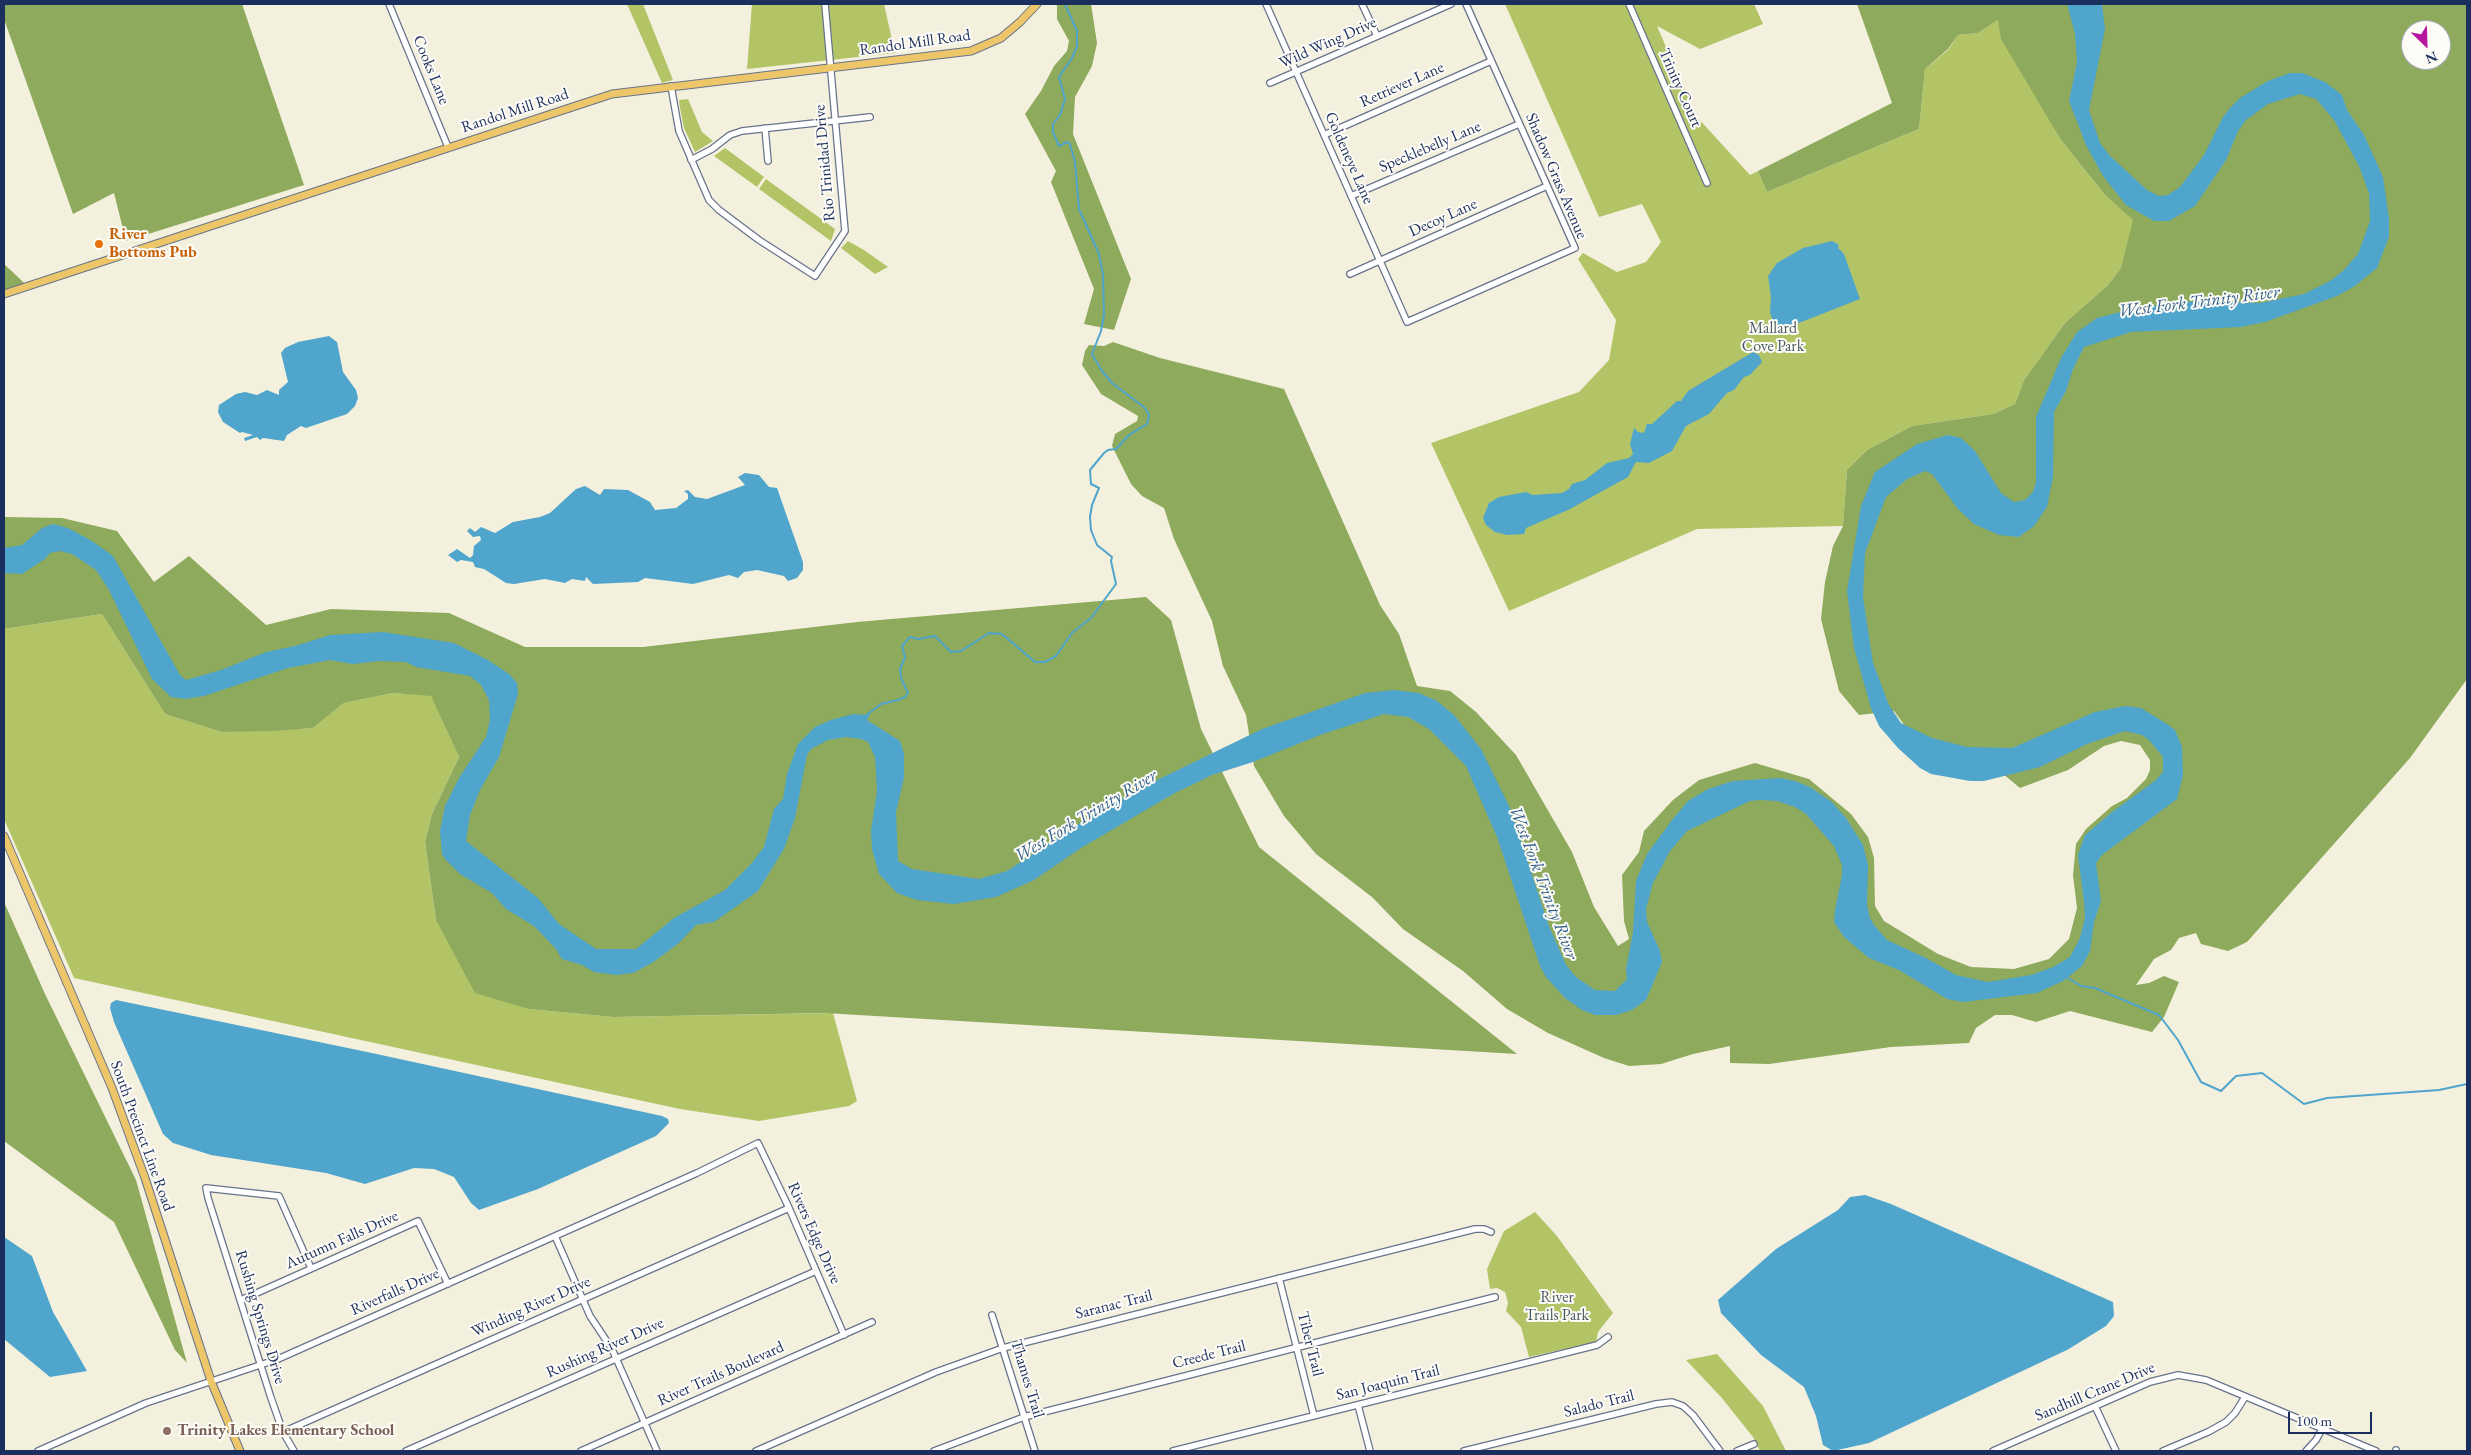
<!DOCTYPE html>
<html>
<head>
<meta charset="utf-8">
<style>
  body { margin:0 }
  #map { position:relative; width:2471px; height:1455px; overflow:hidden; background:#f4f0de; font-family:"EB Garamond",serif }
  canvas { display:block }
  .frame { position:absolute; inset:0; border:5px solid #1b2f5e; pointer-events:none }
  .north { position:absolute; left:2401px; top:20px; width:50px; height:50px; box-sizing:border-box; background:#fdfcf7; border:1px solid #a3aaba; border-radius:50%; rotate:156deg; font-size:14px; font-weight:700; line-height:20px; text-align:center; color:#1b2f5e }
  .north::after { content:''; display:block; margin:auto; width:18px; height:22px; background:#b5179e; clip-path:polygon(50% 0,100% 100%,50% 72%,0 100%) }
  .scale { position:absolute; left:2288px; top:1412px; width:84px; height:22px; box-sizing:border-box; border:2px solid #1b2f5e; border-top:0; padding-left:6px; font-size:15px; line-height:18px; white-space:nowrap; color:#1b2f5e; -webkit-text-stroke:4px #fdfcf7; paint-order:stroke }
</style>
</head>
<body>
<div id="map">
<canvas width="2471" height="1455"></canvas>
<div class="frame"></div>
<div class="north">N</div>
<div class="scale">100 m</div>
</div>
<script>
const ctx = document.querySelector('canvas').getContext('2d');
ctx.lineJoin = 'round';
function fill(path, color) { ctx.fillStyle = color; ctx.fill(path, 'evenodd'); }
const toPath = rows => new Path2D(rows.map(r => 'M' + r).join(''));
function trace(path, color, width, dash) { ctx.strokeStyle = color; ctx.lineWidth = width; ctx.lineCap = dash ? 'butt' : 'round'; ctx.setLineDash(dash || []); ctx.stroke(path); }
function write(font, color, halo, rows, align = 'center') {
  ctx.font = font + ' "EB Garamond",serif'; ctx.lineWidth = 4; ctx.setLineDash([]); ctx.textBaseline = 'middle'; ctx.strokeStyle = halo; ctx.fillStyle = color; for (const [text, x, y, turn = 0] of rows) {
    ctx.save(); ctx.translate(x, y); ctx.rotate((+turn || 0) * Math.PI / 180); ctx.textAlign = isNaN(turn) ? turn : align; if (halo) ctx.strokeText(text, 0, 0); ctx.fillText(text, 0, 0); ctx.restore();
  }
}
const green = toPath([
  [627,4,643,4,673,80,662,83],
  [752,4,884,4,895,53,747,69],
  [1505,4,1754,4,1763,24,1700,49,1657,26,1696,116,1750,175,1758,171,1767,192,1919,129,1925,69,1948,50,1958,35,1978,33,1998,20,2033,90,2061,140,2105,195,2134,220,2121,268,2108,285,2065,323,2024,380,2015,404,1993,414,1912,426,1867,450,1847,470,1843,526,1697,529,1509,611,1431,443,1579,392,1609,360,1616,320,1578,259,1583,253,1617,272,1646,262,1661,242,1642,204,1599,217],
  [688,99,702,132,713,141,695,152,684,128,680,108,679,100],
  [725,148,764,177,757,187,714,156],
  [766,179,835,229,831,241,759,189],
  [848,241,864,250,888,267,875,274,841,248],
  [102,614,165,714,221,732,313,728,344,703,393,693,431,695,459,757,432,814,425,842,436,920,529,1009,613,1017,833,1013,857,1101,849,1106,759,1121,680,1109,74,978,4,819,4,629],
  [1535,1212,1557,1236,1613,1313,1598,1332,1596,1342,1529,1357,1521,1327,1506,1311,1508,1303,1505,1292,1497,1288,1490,1289,1487,1269,1504,1231],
  [1717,1354,1763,1406,1786,1451,1760,1451,1753,1437,1721,1397,1686,1360]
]);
const forest = toPath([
  [4,4,242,4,304,185,126,241,114,193,73,214,4,19],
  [1057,4,1091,4,1097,43,1092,66,1075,97,1073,134,1131,279,1114,330,1084,324,1094,289,1051,182,1056,171,1025,114,1041,91,1054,66,1067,51,1069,41,1057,19],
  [1857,4,2467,4,2467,679,2410,758,2247,942,2228,951,2201,944,2196,933,2179,938,2171,950,2154,959,2136,985,2149,983,2164,976,2179,982,2164,1017,2152,1032,2070,1011,2036,1022,2012,1015,1995,1015,1976,1028,1969,1043,1891,1047,1769,1064,1730,1063,1730,1046,1693,1054,1661,1064,1629,1066,1604,1058,1548,1033,1507,1009,1463,971,1403,929,1372,897,1316,854,1284,816,1254,766,1246,715,1223,666,1212,621,1174,539,1164,508,1142,496,1131,484,1112,446,1115,434,1137,421,1138,416,1101,394,1082,365,1085,351,1089,345,1104,346,1113,342,1160,358,1284,389,1380,605,1399,634,1417,686,1450,691,1476,712,1516,755,1572,852,1594,907,1618,946,1629,939,1624,921,1622,875,1639,852,1644,831,1673,800,1699,780,1755,763,1809,779,1851,814,1868,837,1874,858,1875,906,1884,921,1938,954,1971,967,2014,969,2049,959,2069,939,2077,908,2073,875,2076,844,2086,829,2112,806,2127,798,2146,779,2150,770,2150,760,2140,745,2121,741,2104,746,2068,770,2020,788,1991,764,1914,738,1894,711,1859,715,1839,691,1821,619,1825,582,1833,546,1843,526,1847,470,1867,450,1912,426,1993,414,2015,404,2024,380,2065,323,2108,285,2121,268,2133,220,2105,195,2061,140,2001,39,1998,20,1978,33,1958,35,1948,49,1925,69,1919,129,1767,192,1758,171,1892,103],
  [2411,30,2441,30,2441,60,2411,60],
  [4,264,19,278,24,283,4,291],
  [4,517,62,518,117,531,154,582,189,556,266,625,331,609,449,613,525,647,643,647,857,622,1146,597,1171,620,1201,729,1259,847,1517,1054,825,1013,613,1017,529,1009,475,993,436,920,425,842,432,814,459,757,431,696,393,693,344,703,313,728,273,731,221,732,165,714,102,614,4,629],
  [4,902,45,994,136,1180,187,1363,175,1350,114,1222,4,1141]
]);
const water = toPath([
  [2067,4,2102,4,2105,29,2089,110,2100,143,2110,156,2147,190,2159,196,2168,195,2180,187,2204,155,2223,117,2230,108,2240,98,2268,81,2290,73,2302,73,2325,82,2342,95,2347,110,2364,135,2383,177,2389,218,2389,237,2377,268,2355,286,2337,296,2265,322,2241,327,2131,332,2084,347,2073,369,2066,391,2054,412,2053,477,2047,507,2034,526,2019,537,1999,535,1974,524,1958,509,1932,474,1925,471,1907,479,1886,497,1865,553,1863,597,1873,663,1889,705,1901,723,1932,738,1967,747,2012,748,2095,712,2125,706,2141,708,2167,724,2175,730,2182,747,2183,775,2177,799,2102,855,2096,863,2101,901,2094,922,2090,951,2082,966,2063,981,2037,993,1963,1002,1947,999,1899,970,1869,958,1844,937,1834,922,1835,910,1842,875,1842,865,1834,846,1806,814,1795,807,1777,801,1760,800,1750,801,1687,831,1670,851,1653,883,1646,909,1647,922,1660,951,1662,962,1646,1000,1632,1010,1616,1015,1595,1015,1582,1010,1565,998,1546,977,1540,966,1497,837,1466,766,1429,729,1408,717,1384,714,1320,735,1253,762,1212,775,1173,794,1081,848,1034,880,996,897,954,904,917,900,897,893,879,874,872,849,871,831,877,791,875,757,868,742,861,739,846,737,828,740,811,749,807,755,795,818,784,849,758,891,714,922,696,925,679,943,652,963,633,973,616,975,594,972,582,965,562,959,556,949,534,926,506,909,492,893,460,874,445,859,442,854,440,831,445,806,459,778,486,737,490,720,489,700,481,685,470,676,416,667,406,662,379,661,353,664,330,660,288,668,204,696,185,699,171,697,152,679,109,590,96,570,72,554,60,551,50,553,45,559,22,574,4,573,4,548,22,545,42,528,53,524,68,528,92,541,113,556,180,675,186,680,221,670,266,652,295,646,330,635,383,632,454,643,488,660,509,674,517,683,518,694,499,757,480,790,470,815,466,841,538,898,559,924,596,949,636,949,674,918,725,890,751,864,764,847,774,809,783,799,787,774,798,744,815,727,831,720,853,714,866,715,872,710,867,720,900,741,904,754,904,778,896,812,898,861,912,869,979,879,1007,871,1089,817,1147,785,1262,729,1365,693,1394,690,1419,693,1437,701,1454,715,1481,749,1510,808,1549,926,1566,965,1576,977,1595,990,1615,991,1627,979,1626,969,1633,932,1636,881,1647,854,1672,820,1688,801,1708,789,1733,781,1780,778,1795,781,1810,787,1832,802,1846,818,1863,845,1868,865,1867,905,1870,918,1874,925,1887,940,1926,958,1956,975,1988,982,2031,975,2053,967,2070,957,2080,938,2085,918,2084,902,2078,855,2085,835,2112,812,2156,780,2163,772,2163,757,2149,740,2142,735,2125,731,2087,744,2040,767,1984,781,1970,781,1931,774,1920,768,1898,748,1879,726,1871,708,1854,648,1847,591,1861,506,1875,472,1917,444,1948,435,1961,438,1975,451,2001,493,2014,502,2025,500,2033,492,2036,482,2036,417,2061,358,2077,332,2097,318,2136,308,2196,301,2260,303,2304,294,2330,281,2343,271,2358,254,2370,221,2369,193,2359,166,2334,120,2316,99,2300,94,2268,104,2246,120,2238,131,2226,160,2195,206,2169,221,2154,221,2126,205,2103,176,2086,145,2069,101,2077,62,2075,34],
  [1832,241,1839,245,1838,248,1844,254,1860,299,1781,330,1773,322,1770,312,1771,297,1768,276,1777,263,1803,248],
  [329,336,337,342,343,372,356,390,358,398,355,406,347,414,306,428,301,426,287,435,284,441,263,438,260,440,257,437,245,441,244,438,253,435,242,432,240,433,223,422,218,412,219,405,236,394,245,392,257,395,267,390,279,395,279,390,288,382,281,353,285,348,298,342],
  [1753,352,1759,355,1762,362,1750,375,1744,377,1734,390,1727,393,1709,414,1686,426,1672,451,1649,463,1636,462,1628,477,1568,510,1526,528,1524,534,1507,535,1495,532,1486,525,1483,518,1489,503,1499,497,1526,492,1533,495,1562,493,1569,489,1572,484,1585,480,1607,463,1629,458,1633,454,1630,444,1634,428,1638,432,1644,433,1647,424,1652,424,1677,401,1681,401,1688,391],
  [745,473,759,475,769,487,777,488,803,562,803,570,797,578,788,581,784,576,757,570,744,572,738,578,729,575,693,584,645,578,638,582,593,584,586,577,585,581,572,579,565,583,545,579,514,584,506,583,484,569,475,567,473,562,461,560,457,562,448,555,457,549,470,558,473,555,474,546,481,540,480,536,473,537,467,531,470,528,475,532,481,527,495,533,513,522,540,517,550,513,576,489,585,486,600,495,604,489,628,490,650,502,655,510,676,508,688,499,688,494,684,491,688,490,695,497,707,499,745,485,738,477],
  [116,1000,372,1053,662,1116,668,1119,669,1123,656,1136,538,1189,479,1210,471,1203,454,1177,434,1169,414,1168,365,1184,326,1173,211,1155,173,1143,163,1134,114,1022,110,1008,111,1003],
  [1865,1195,1891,1204,2113,1302,2114,1316,2106,1326,2067,1350,1869,1443,1833,1451,1823,1445,1816,1416,1804,1387,1761,1355,1721,1313,1718,1300,1776,1249,1838,1210,1850,1197],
  [4,1237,32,1256,53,1312,87,1371,50,1377,4,1339]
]);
const stream = toPath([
  [865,716,881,704,898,700,905,697,908,693,901,678,900,669,905,657,902,646,910,637,918,639,935,636,951,652,961,651,989,633,1002,634,1035,662,1045,662,1056,656,1072,633,1091,618,1116,584,1111,561,1112,557,1097,545,1091,530,1090,517,1092,505,1099,488,1091,484,1090,470,1104,453,1108,450,1116,449,1129,435,1147,424,1149,415,1145,408,1112,383,1102,371,1092,354,1101,331,1104,315,1103,275,1099,254,1079,209,1075,162,1070,144,1067,142,1059,146,1053,132,1053,124,1060,115,1065,99,1059,77,1072,58,1077,46,1077,31,1065,4],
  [2066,977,2081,986,2095,988,2159,1015,2178,1040,2201,1082,2221,1091,2236,1076,2262,1073,2304,1104,2327,1098,2439,1090,2467,1084]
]);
const minor = toPath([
  [389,4,448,147],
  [1266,4,1407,322,1575,248,1466,4],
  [1362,4,1377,36],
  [1629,4,1707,183],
  [1270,83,1451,4],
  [671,86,679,131,709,200,719,210,759,240,815,276,845,231,825,4],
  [765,128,768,161],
  [1324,135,1491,61],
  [691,160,712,149,730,135,742,131,870,117],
  [1351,196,1519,124],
  [1350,274,1547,186],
  [555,1236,590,1316,612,1349,657,1451],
  [1279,1278,1314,1416],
  [241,1300,418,1221,448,1284],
  [992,1315,1035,1451],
  [1358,1405,1370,1451],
  [2095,1406,2116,1451],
  [283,1432,789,1208],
  [38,1451,146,1403,278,1359,697,1173,758,1143,789,1208,844,1335],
  [294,1451,283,1432,271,1398,208,1198,206,1188,279,1196,311,1268],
  [406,1451,816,1271],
  [581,1451,872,1322],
  [756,1451,936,1372,1003,1348,1475,1229,1484,1229,1491,1232],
  [934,1451,1024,1417,1495,1297],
  [1173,1451,1597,1345,1608,1337],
  [1464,1451,1656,1404,1672,1402,1683,1406,1693,1415,1720,1451],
  [1737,1451,1754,1444],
  [1993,1451,2150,1382,2178,1375,2206,1380,2376,1451],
  [2163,1451,2208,1432,2226,1422,2235,1413,2245,1397],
  [2306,1451,2316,1440,2322,1429],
  [2396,1451,2396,1450]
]);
const major = toPath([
  [4,294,612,94,971,51,1001,38,1020,22,1037,4],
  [4,836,112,1088,145,1178,211,1381,240,1451]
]);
const markers = [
  [99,244,5,"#e8710a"],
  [167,1431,5,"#8d6e63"]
];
const streetNames = [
  ["Randol Mill Road",915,43,-8],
  ["Wild Wing Drive",1328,43,-24],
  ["Cooks Lane",431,70,68],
  ["Retriever Lane",1402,85,-24],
  ["Trinity Court",1680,88,66],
  ["Randol Mill Road",515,111,-18],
  ["Specklebelly Lane",1430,147,-23],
  ["Goldeneye Lane",1349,158,66],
  ["Rio Trinidad Drive",825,163,-95],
  ["Shadow Grass Avenue",1556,176,67],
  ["Decoy Lane",1443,218,-24],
  ["South Precinct Line Road",142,1136,70],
  ["Rivers Edge Drive",814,1233,66],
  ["Autumn Falls Drive",342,1240,-24],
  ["Riverfalls Drive",395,1292,-24],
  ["Saranac Trail",1114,1305,-14],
  ["Winding River Drive",531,1307,-24],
  ["Rushing Springs Drive",260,1317,73],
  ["Tiber Trail",1310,1344,76],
  ["Rushing River Drive",605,1348,-24],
  ["Creede Trail",1209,1355,-14],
  ["River Trails Boulevard",721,1374,-24],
  ["Thames Trail",1027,1379,73],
  ["San Joaquin Trail",1388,1383,-14],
  ["Sandhill Crane Drive",2095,1392,-23],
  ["Salado Trail",1599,1404,-14]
];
const foodNames = [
  ["River",109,235],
  ["Bottoms Pub",109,253]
];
const parkNames = [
  ["Mallard",1773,329],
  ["Cove Park",1773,347],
  ["River",1557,1298],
  ["Trails Park",1557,1316]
];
const educationNames = [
  ["Trinity Lakes Elementary School",177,1431]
];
const waterNames = [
  ["West Fork Trinity River",2199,302,-7],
  ["West Fork Trinity River",1086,816,-31],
  ["West Fork Trinity River",1543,883,69]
];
fill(green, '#b3c467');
fill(forest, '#8eaa5c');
fill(water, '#4fa5cc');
trace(stream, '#4fa5cc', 2);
trace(minor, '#67738b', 8);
trace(major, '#67738b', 9);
trace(minor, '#fff', 5.5);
trace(major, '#ecc669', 7);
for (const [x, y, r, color] of markers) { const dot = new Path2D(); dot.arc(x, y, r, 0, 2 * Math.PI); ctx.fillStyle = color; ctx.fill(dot); trace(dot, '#fdfcf7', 2); }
write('16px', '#1b2f5e', '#fdfcf7', streetNames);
write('bold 16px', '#c56008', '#fdfcf7', foodNames, 'left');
write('16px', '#495c61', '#fdfcf7', parkNames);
write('bold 16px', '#785e54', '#fdfcf7', educationNames, 'left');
write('italic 18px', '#305e8a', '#fdfcf7', waterNames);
</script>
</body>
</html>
